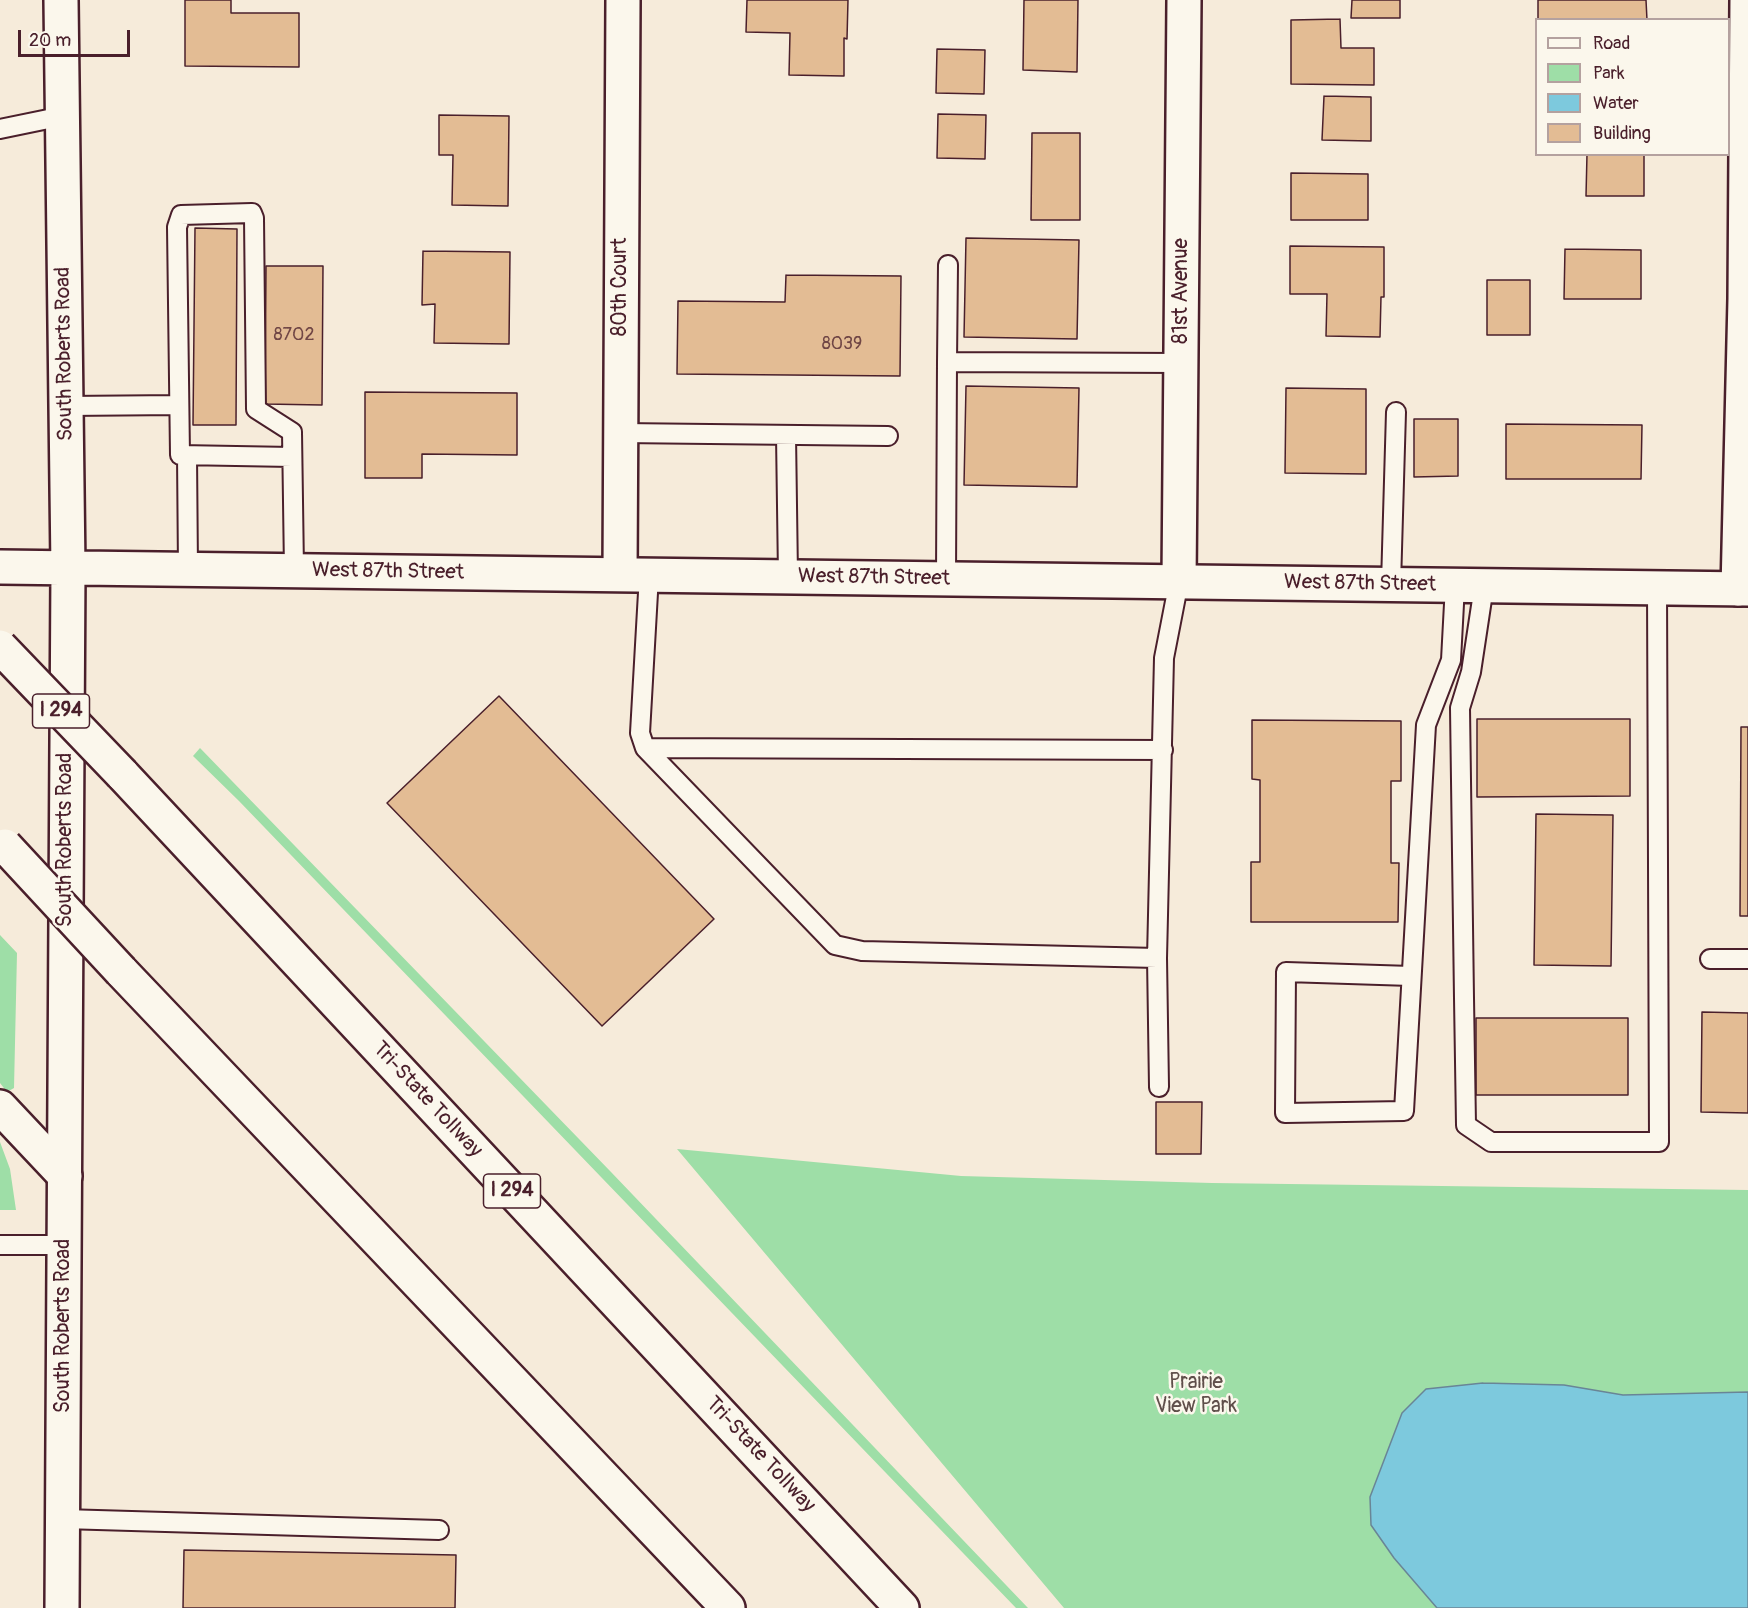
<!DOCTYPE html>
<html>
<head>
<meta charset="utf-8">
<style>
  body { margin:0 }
  #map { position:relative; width:1748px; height:1608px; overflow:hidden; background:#f6ebda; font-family:Pangolin,sans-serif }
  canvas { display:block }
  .legend { position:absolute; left:1535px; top:18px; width:195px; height:138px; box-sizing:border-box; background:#fbf7ec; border:2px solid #b4a19f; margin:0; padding:8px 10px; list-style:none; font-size:18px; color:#4a1f2b }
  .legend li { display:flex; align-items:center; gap:12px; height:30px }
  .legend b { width:30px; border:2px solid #b4a19f }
  .scale { position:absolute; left:18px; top:30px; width:112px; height:27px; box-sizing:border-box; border:3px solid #4a1f2b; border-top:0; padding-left:8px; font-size:18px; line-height:21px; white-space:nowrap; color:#4a1f2b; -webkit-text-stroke:4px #fbf7ec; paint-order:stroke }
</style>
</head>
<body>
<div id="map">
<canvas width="1748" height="1608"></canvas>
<ul class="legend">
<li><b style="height:8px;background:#fbf7ec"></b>Road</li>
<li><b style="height:16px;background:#9edea7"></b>Park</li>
<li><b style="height:16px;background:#7dc9dd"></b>Water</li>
<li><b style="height:16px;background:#e3bc94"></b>Building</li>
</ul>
<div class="scale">20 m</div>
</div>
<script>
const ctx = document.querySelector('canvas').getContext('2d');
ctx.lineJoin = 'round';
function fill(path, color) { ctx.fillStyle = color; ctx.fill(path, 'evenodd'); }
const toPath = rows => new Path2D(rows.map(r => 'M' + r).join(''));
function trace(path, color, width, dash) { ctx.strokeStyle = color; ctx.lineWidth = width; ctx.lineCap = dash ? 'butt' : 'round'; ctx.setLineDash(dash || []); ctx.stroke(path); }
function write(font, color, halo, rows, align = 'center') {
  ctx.font = font + ' Pangolin,sans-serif'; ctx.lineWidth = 5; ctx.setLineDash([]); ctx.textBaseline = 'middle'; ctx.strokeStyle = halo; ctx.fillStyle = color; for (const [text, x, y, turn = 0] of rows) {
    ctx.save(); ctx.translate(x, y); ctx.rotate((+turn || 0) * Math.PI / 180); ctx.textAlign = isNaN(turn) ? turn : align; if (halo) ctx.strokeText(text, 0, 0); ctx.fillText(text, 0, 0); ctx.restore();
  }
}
const green = toPath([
  [200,748,611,1172,1028,1608,1016,1608,239,801,193,756],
  [0,935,17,953,14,1088,7,1092,0,1083],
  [0,1142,10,1169,16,1210,0,1210],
  [677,1149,961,1176,1212,1183,1748,1190,1748,1608,1064,1608]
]);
const water = toPath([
  [1483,1383,1564,1385,1623,1395,1748,1392,1748,1608,1437,1608,1394,1558,1371,1525,1370,1497,1402,1413,1426,1389,1483,1383]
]);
const building = toPath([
  [185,0,231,0,231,13,299,13,299,67,185,66,185,0],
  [747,0,848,0,847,39,844,38,844,76,789,75,790,33,746,32,747,0],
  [1024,0,1078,0,1077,72,1023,70,1024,0],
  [1352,0,1400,0,1400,18,1351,18,1352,0],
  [1538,0,1646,0,1647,20,1538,20,1538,0],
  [1340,19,1341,48,1374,48,1374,85,1291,84,1291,20,1340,19],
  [937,49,985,50,984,94,936,93,937,49],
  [1324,96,1371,97,1371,141,1322,140,1324,96],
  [938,114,986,115,985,159,937,158,938,114],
  [439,115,509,116,508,206,452,205,453,155,439,155,439,115],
  [1032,133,1080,133,1080,220,1031,220,1032,133],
  [1587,154,1644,154,1644,196,1586,196,1587,154],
  [1291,173,1368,174,1368,220,1291,220,1291,173],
  [195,228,237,229,236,425,193,425,195,228],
  [966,238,1079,240,1077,339,964,337,966,238],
  [1290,246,1384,247,1384,297,1381,297,1380,337,1326,336,1327,294,1290,294,1290,246],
  [1565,249,1641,250,1641,299,1564,299,1565,249],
  [423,251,510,252,509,344,434,343,435,304,422,305,423,251],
  [266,266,323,266,322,405,265,404,266,266],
  [786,275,901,276,900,376,677,374,678,301,785,302,786,275],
  [1487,280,1530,280,1530,335,1487,335,1487,280],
  [966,386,1079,388,1077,487,964,485,966,386],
  [1286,388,1366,389,1366,474,1285,473,1286,388],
  [365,392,517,393,517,455,422,454,422,478,365,478,365,392],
  [1414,419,1458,419,1458,476,1414,477,1414,419],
  [1506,424,1642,425,1641,479,1506,479,1506,424],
  [499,696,714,919,602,1026,387,803,499,696],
  [1477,719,1630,719,1630,796,1477,797,1477,719],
  [1252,720,1401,721,1401,781,1391,781,1391,863,1399,863,1398,922,1251,922,1251,862,1260,862,1260,780,1252,779,1252,720],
  [1741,727,1748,727,1748,916,1740,916,1741,727],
  [1536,814,1613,815,1611,966,1534,965,1536,814],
  [1702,1012,1748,1013,1748,1113,1701,1112,1702,1012],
  [1476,1018,1628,1018,1628,1095,1476,1095,1476,1018],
  [1156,1102,1202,1102,1201,1154,1156,1154,1156,1102],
  [184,1550,456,1555,455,1608,183,1608,184,1550]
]);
const lane = toPath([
  [0,129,63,116],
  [947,362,948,265],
  [66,406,179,405],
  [621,433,888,436],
  [786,435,788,576],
  [187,455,188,569],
  [292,457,180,455,177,227,181,215,252,213,254,218,256,409,292,432,294,570],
  [649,575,640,733,645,748,835,945,862,951,1157,958],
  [946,579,947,362,1181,363],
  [1391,584,1396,412],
  [1484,586,1471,672,1460,708,1464,998,1466,1125,1491,1142,1659,1142,1657,587],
  [645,748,1163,750],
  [1710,959,1748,959],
  [1411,976,1286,972,1285,1113,1404,1111,1426,725,1451,660,1455,585],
  [1159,1087,1157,958,1164,658,1179,581],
  [0,1245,65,1245],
  [63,1519,439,1530]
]);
const street = toPath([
  [620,574,623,0],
  [1179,581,1184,0],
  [1738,589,1745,299,1747,0],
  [0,1107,65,1176]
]);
const secondary = toPath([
  [61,0,68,568,62,1608],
  [0,567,1748,589]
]);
const highway = toPath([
  [122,774,902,1608],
  [121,971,728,1608]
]);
const highwayBridge = toPath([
  [0,647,122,774],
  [5,846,121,971]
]);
const numberNames = [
  ["8702",294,335],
  ["8039",842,344]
];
const shields = [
  [61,711,57],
  [512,1191,57]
];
const shieldNames = [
  ["I 294",61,711],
  ["I 294",512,1191]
];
const streetNames = [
  ["80th Court",621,287,-90],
  ["81st Avenue",1182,291,-90],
  ["South Roberts Road",65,354,-91],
  ["West 87th Street",388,572,1],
  ["West 87th Street",874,578,1],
  ["West 87th Street",1360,584,1],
  ["South Roberts Road",66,840,-90],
  ["Tri-State Tollway",427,1100,47],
  ["South Roberts Road",64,1326,-90],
  ["Tri-State Tollway",760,1455,47]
];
const parkNames = [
  ["Prairie",1196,1383],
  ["View Park",1196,1407]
];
fill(green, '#9edea7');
fill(water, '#7dc9dd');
trace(water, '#698596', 1.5);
fill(building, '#e3bc94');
trace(building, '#4a1f2b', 1.5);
trace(lane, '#4a1f2b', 22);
trace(street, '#4a1f2b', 38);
trace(secondary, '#4a1f2b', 38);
trace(highway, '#4a1f2b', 38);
trace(lane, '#fbf7ec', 18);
trace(street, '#fbf7ec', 33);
trace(secondary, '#fbf7ec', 33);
trace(highway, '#fbf7ec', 33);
trace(highwayBridge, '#4a1f2b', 38, []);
trace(highwayBridge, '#fbf7ec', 33);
write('18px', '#704645', null, numberNames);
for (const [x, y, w] of shields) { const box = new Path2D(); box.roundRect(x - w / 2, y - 17, w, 34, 4.5); ctx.fillStyle = '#fbf7ec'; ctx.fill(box); trace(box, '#4a1f2b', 1.5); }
write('bold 20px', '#4a1f2b', null, shieldNames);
write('21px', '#4a1f2b', '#fbf7ec', streetNames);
write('21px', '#5f4f4a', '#fbf7ec', parkNames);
</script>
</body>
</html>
